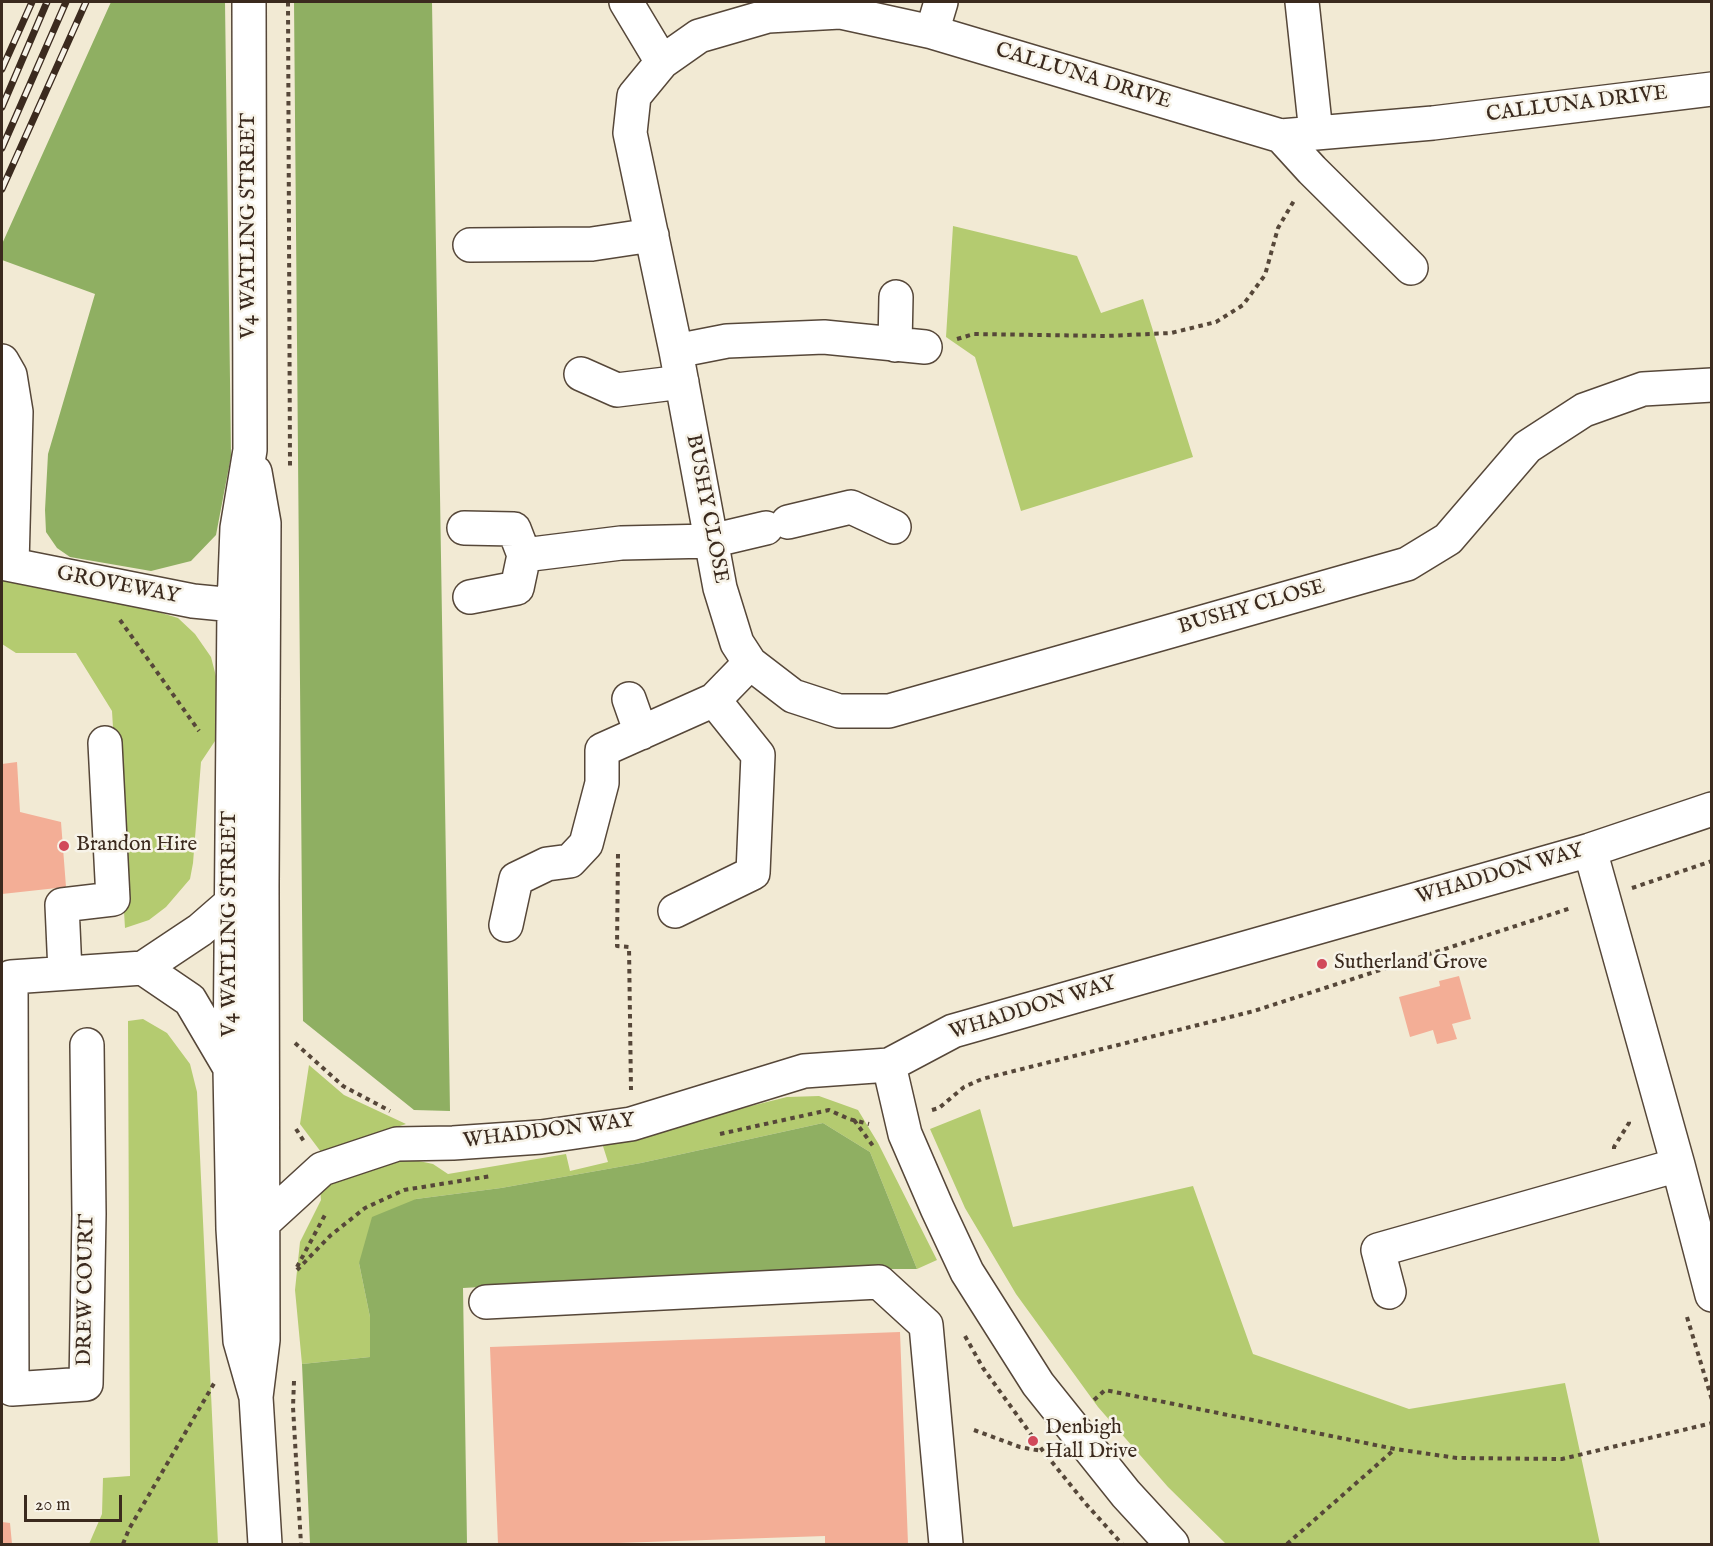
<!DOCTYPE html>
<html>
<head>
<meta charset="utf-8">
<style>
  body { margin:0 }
  #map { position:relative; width:1713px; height:1546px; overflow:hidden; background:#f2ead4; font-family:"IM FELL English",serif }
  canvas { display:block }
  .frame { position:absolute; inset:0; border:3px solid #3b2a1e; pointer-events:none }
  .scale { position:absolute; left:24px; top:1495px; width:98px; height:27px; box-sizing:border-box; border:3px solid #3b2a1e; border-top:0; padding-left:8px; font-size:18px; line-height:21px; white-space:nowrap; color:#3b2a1e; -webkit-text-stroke:4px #f7f3e8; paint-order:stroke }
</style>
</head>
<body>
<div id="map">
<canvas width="1713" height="1546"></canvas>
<div class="frame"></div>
<div class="scale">20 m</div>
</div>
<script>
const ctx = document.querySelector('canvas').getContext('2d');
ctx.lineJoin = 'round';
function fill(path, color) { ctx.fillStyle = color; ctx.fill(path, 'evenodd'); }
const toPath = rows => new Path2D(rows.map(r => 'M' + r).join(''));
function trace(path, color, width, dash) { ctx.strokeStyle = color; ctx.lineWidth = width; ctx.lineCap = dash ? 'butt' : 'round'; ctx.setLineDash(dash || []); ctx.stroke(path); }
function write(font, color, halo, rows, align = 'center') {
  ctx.font = font + ' "IM FELL English",serif'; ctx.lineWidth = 5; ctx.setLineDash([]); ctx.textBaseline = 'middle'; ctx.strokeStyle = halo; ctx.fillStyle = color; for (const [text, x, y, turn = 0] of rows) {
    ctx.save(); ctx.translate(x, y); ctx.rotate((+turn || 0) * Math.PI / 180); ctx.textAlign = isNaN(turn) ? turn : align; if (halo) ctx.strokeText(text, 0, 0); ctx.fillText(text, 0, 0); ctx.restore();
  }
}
const green = toPath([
  [953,226,1077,256,1101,313,1143,299,1193,457,1021,511,975,357,946,337],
  [2,580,135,605,178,618,195,634,211,657,218,684,221,732,201,762,193,863,190,879,166,907,149,920,125,928,112,711,76,653,16,653,2,644],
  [143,1019,167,1033,190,1064,197,1092,218,1544,89,1544,102,1514,103,1478,130,1476,128,1021],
  [309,1065,344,1095,406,1124,321,1152,300,1124],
  [819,1096,858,1110,878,1143,937,1260,917,1269,870,1152,823,1123,641,1163,501,1188,416,1199,359,1263,370,1317,370,1357,302,1364,295,1290,300,1242,321,1200,320,1189,344,1174,391,1161,419,1161,433,1164,448,1174,566,1154,570,1171,608,1162,602,1143,787,1097],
  [980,1109,1013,1227,1193,1186,1253,1354,1409,1409,1565,1383,1600,1544,1226,1544,1168,1487,1098,1407,1016,1294,965,1208,930,1129]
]);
const forest = toPath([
  [111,2,225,2,231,456,216,535,191,561,151,571,70,557,57,548,46,532,45,510,48,454,95,294,2,260,2,244],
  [294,2,432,2,450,1111,414,1110,303,1021],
  [823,1123,870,1152,917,1269,795,1269,463,1288,467,1544,310,1544,302,1364,370,1357,370,1317,359,1263,372,1217,416,1199,501,1188,641,1163]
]);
const building = toPath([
  [17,762,20,812,61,822,66,887,2,894,2,764],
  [1459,976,1471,1019,1452,1024,1457,1039,1437,1044,1433,1030,1410,1037,1399,997,1440,986,1439,981],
  [900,1332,908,1544,825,1544,825,1536,588,1544,498,1544,490,1347],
  [2,1522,10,1523,12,1544,2,1544]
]);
const path = toPath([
  [288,2,290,466],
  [957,339,974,334,1106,336,1171,333,1216,322,1243,305,1265,275,1278,228,1295,199],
  [120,620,199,731],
  [618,854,617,946,629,947,631,1090],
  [1632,888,1712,861],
  [295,1043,343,1086,390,1111],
  [932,1110,939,1108,964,1087,982,1079,1254,1011,1571,908],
  [854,1120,873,1146],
  [296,1129,305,1143],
  [720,1134,829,1110,849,1119,869,1124],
  [1614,1149,1614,1147,1629,1123,1629,1119],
  [297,1267,326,1213],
  [297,1270,331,1235,365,1208,404,1190,491,1176],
  [1687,1317,1712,1400],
  [965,1336,983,1368,1043,1451,1086,1504,1122,1544],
  [294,1381,293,1407,301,1544],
  [1094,1400,1105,1390,1395,1449,1457,1458,1562,1459,1712,1423],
  [974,1430,1020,1447,1042,1451],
  [123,1544,129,1529,216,1380],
  [1287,1544,1395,1449]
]);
const minor = toPath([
  [249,2,250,450,237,528,234,605,230,1069,233,1229,240,1341,256,1397],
  [626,2,662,62],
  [1302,2,1316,133],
  [932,32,941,2],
  [1712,89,1433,123,1281,136,932,32,840,12,768,16,699,36,662,62,634,96,630,133,676,351,720,588,737,643,750,663,793,696,839,711,889,711,1407,564,1448,539,1527,447,1584,410,1643,389,1712,385],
  [1281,136,1312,170,1411,268],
  [470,245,592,244,652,235],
  [895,345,896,297],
  [676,351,727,341,824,337,925,347],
  [2,361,10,375,16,412,12,565],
  [581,374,617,390,682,382],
  [255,472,264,523,262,886,263,1340,256,1397,265,1544],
  [788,522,851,507,894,527],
  [464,528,514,529,524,555,517,588,470,597],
  [524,555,621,543,711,541,766,528],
  [2,563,193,601,234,605],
  [629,699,641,733],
  [1590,850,1678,1165,1712,1295],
  [675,911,753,873,758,755,714,700],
  [506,925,516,879,547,864,570,861,586,844,602,783,602,750,714,700,750,663],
  [143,968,190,1000,230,1068],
  [65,972,62,905,113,899,105,743],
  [87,1045,89,1214,86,1384,12,1389,11,977,143,968,200,930,231,903],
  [889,1065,905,1134,937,1208,967,1272,1038,1384,1126,1494,1172,1544],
  [263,1223,322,1169,397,1144,453,1143,541,1137,631,1124,804,1071,889,1065,953,1031,1590,850,1712,809],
  [1389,1292,1378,1250,1678,1165],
  [486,1302,879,1282,926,1325,946,1544]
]);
const rail = toPath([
  [2,69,32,2],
  [2,107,47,2],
  [2,148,66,2],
  [2,189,86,2]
]);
const markers = [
  [64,846,6,"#d1495b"],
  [1322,964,6,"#d1495b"],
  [1033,1441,6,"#d1495b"]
];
const streetNames = [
  ["CALLUNA DRIVE",1083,77,17],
  ["CALLUNA DRIVE",1577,105,-7],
  ["V4 WATLING STREET",250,226,-90],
  ["BUSHY CLOSE",706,509,79],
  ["GROVEWAY",118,586,11],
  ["BUSHY CLOSE",1252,608,-16],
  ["WHADDON WAY",1500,875,-16],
  ["V4 WATLING STREET",231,924,-90],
  ["WHADDON WAY",1033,1009,-17],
  ["WHADDON WAY",549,1132,-7],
  ["DREW COURT",87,1290,-89]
];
const poiNames = [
  ["Brandon Hire",76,846],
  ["Sutherland Grove",1334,964],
  ["Denbigh",1045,1429],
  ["Hall Drive",1045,1453]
];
fill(green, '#b4cb70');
fill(forest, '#8faf62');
fill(building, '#f3ae96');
trace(minor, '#564739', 36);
trace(path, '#564739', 4, [4.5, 4.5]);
trace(minor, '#fff', 33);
trace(rail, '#3b2a1e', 7);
trace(rail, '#f7f3e8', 4.5, [14]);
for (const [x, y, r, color] of markers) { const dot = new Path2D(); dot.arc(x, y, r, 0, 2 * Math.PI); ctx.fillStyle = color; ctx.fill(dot); trace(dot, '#f7f3e8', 2); }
write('21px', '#3b2a1e', '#f7f3e8', streetNames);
write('21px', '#3b2a1e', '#f7f3e8', poiNames, 'left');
</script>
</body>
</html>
